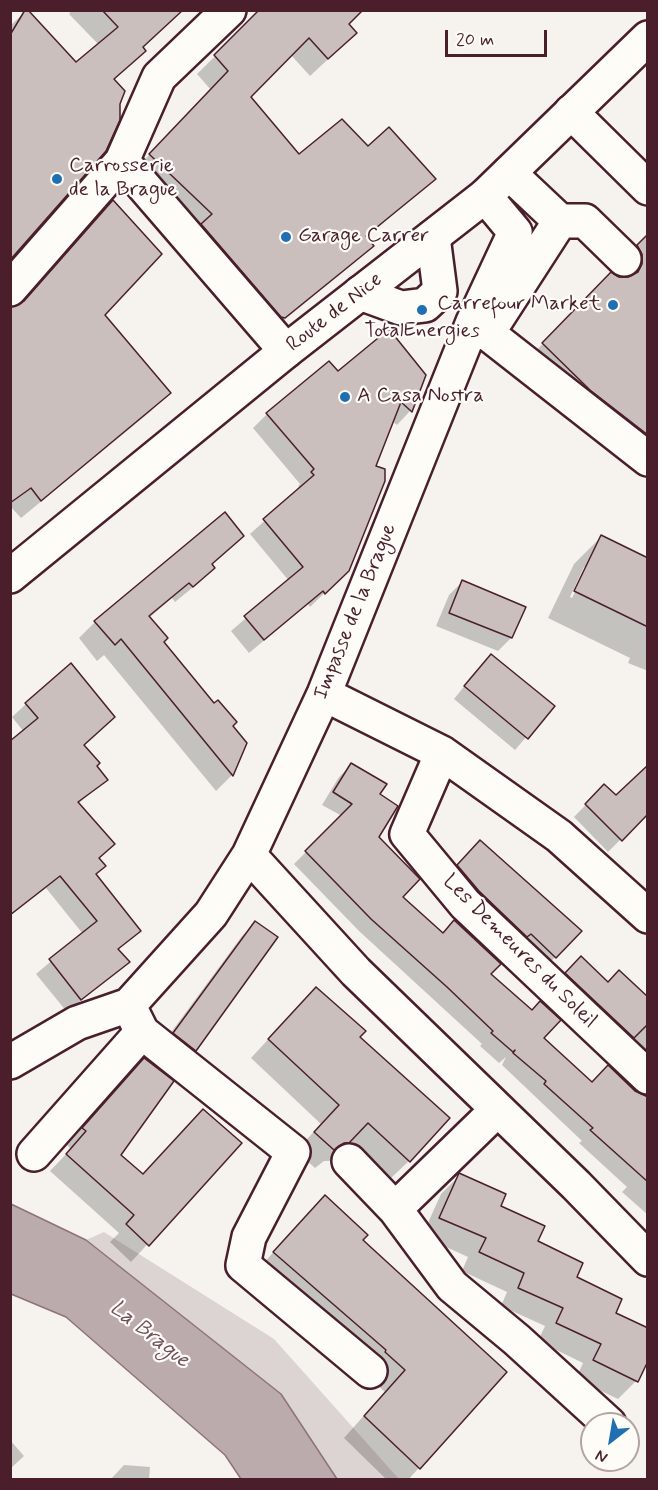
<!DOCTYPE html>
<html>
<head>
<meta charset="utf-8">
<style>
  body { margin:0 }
  #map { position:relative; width:658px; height:1490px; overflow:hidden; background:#f6f3ef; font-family:Mynerve,sans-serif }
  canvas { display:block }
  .frame { position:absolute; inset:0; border:12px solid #4a1f2b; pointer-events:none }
  .north { position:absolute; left:580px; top:1412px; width:60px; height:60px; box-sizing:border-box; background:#fdfcf7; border:2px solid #b5a4a5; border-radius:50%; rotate:211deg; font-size:16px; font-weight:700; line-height:24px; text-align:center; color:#4a1f2b }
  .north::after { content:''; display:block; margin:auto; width:21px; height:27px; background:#1f6fb2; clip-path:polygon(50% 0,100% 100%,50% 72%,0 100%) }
  .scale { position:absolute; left:445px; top:30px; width:102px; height:27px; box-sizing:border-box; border:3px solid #4a1f2b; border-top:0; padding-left:8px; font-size:18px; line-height:21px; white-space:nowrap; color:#4a1f2b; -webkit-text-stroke:4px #fdfcf7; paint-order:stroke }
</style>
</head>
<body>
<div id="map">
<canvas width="658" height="1490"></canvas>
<div class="frame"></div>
<div class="north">N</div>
<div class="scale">20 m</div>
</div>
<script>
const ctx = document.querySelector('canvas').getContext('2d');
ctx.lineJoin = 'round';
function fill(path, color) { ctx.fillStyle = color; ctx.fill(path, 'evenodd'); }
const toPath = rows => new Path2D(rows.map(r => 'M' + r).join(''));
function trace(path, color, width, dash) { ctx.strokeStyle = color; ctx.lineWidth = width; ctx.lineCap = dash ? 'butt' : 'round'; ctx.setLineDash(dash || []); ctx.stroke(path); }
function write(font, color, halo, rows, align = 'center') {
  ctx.font = font + ' Mynerve,sans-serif'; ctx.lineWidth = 4.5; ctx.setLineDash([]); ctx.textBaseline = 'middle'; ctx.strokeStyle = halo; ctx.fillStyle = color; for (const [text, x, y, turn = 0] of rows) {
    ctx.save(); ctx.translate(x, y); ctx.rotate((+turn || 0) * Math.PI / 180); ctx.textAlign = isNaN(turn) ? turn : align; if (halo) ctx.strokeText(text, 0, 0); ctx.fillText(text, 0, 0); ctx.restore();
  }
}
const green = toPath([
  [104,1232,274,1339,399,1479,337,1479,281,1394,86,1240]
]);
const water = toPath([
  [11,1204,86,1240,281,1394,337,1479,241,1479,225,1455,66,1317,11,1294,11,1204]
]);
const shadow = toPath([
  [72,10,162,10,171,19,142,48,144,51,113,81,10,258,10,26,26,11,76,64,99,45,69,14],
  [262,10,347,24,338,50,310,76,291,55,249,97,298,156,368,148,434,179,366,238,372,246,354,263,266,335,132,173,211,90,197,74],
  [113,202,103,315,169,393,150,412,21,518,10,506,10,309,19,306],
  [638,246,648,256,648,474,522,365,611,274,621,280,618,267],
  [338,373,424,375,410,411,397,425,392,421,374,467,348,570,310,607,308,604,249,653,231,631,289,581,250,534,300,489,298,487,300,484,253,428,267,414],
  [242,536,211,565,213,568,197,584,175,602,172,598,149,618,162,642,245,743,232,775,216,791,104,655,97,661,79,638,95,622],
  [601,537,648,560,648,671,628,663,630,658,548,618,574,564],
  [584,567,587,567,572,598,570,597],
  [462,582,511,638,498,651,436,626,449,595],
  [479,668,553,706,515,750,454,699],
  [26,704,113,717,83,746,106,780,78,804,98,859,94,875,139,931,117,951,128,962,67,1012,36,974,83,934,46,888,10,916,10,743,24,732,12,717],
  [352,764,378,795,377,838,401,897,489,974,542,1038,591,1083,648,1097,648,1215,622,1192,627,1187,579,1143,582,1141,502,1065,506,1057,499,1063,480,1046,482,1044,359,931,294,864,342,816,322,805,339,777],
  [604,786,616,797,648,812,608,852,574,817],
  [468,854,579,931,543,970,446,878],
  [256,923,195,1050,182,1063,161,1046,242,936],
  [568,971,648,999,648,1075,554,987],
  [298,1007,358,1037,409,1161,390,1179,349,1141,329,1161,324,1161,315,1168,296,1151,321,1124,251,1058],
  [128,1077,119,1156,143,1175,240,1144,131,1262,110,1242,119,1233,50,1171,71,1149,67,1145],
  [460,1175,499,1207,614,1314,636,1381,618,1399,576,1379,583,1363,538,1341,545,1326,501,1306,507,1292,462,1271,468,1257,422,1236,441,1194],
  [304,1218,361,1240,505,1372,408,1480,387,1480,344,1438,385,1392,253,1275],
  [10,1440,24,1456,10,1469],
  [124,1465,150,1467,149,1480,110,1480]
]);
const building = toPath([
  [25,10,28,10,76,62,118,27,102,10,183,10,143,47,146,51,114,79,125,91,120,104,120,120,106,151,10,260,10,35,25,10],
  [259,10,363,10,349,24,357,33,328,59,309,38,251,97,299,154,342,119,368,146,389,127,436,179,366,236,374,246,285,318,281,317,201,224,212,214,149,154,228,71,214,55,259,10],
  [113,200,162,254,105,315,171,393,41,501,31,488,10,503,10,307,24,301,113,200],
  [648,234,648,435,590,390,542,343,611,272,619,277,628,277,638,272,642,264,642,254,637,245,648,234],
  [389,329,426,375,412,412,401,402,376,466,385,469,385,481,349,571,325,594,323,591,264,640,244,616,303,567,263,519,314,475,311,472,314,469,266,413,329,361,338,371,389,329],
  [225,512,244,536,212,564,215,568,193,587,189,583,149,616,168,638,164,642,214,703,218,700,237,722,233,726,247,743,233,776,121,639,115,645,94,621,225,512],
  [601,535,648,558,648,627,574,591,601,535],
  [462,580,526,607,512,638,449,613,462,580],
  [491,654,555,706,528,739,464,686,491,654],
  [71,663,115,717,84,745,100,763,97,766,108,780,78,802,115,844,99,858,106,866,96,874,141,931,118,949,130,962,81,1000,49,959,97,921,60,876,10,915,10,741,38,718,25,703,71,663],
  [351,763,387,784,380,794,398,806,379,837,420,879,403,897,443,933,454,920,501,964,491,974,532,1010,540,1001,561,1020,544,1038,592,1082,608,1065,635,1091,648,1097,648,1182,590,1130,593,1128,544,1084,546,1081,513,1053,515,1050,513,1052,491,1033,493,1031,447,987,371,919,305,851,352,804,333,792,351,763],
  [648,765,648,814,622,841,585,804,604,784,616,795,648,765],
  [480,840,582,931,556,958,531,934,527,937,479,891,457,865,480,840],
  [255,921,278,937,196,1051,173,1033,255,921],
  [581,956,608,982,619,970,648,997,648,1024,634,1038,565,973,581,956],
  [316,987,366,1031,360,1037,450,1118,410,1162,368,1123,349,1143,344,1143,334,1150,314,1132,339,1105,268,1039,316,987],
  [144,1058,174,1081,121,1155,143,1174,203,1109,242,1143,149,1246,126,1224,134,1215,66,1154,86,1131,82,1128,144,1058],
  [459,1173,506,1194,501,1206,545,1226,538,1241,583,1263,577,1277,622,1299,616,1313,648,1328,648,1361,638,1382,593,1360,601,1344,556,1323,563,1308,518,1288,524,1273,479,1252,486,1238,439,1218,459,1173],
  [325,1195,368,1235,363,1240,507,1372,420,1469,364,1416,405,1370,385,1352,386,1350,273,1252,325,1195]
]);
const minor = toPath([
  [571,112,648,188],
  [122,161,286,351],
  [560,221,585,221,624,259],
  [10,289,122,161,159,77,229,10],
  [360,293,401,308,425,305,440,291,433,237],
  [473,322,648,459],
  [487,334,560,221,509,173],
  [324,694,442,753,559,836,648,916],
  [442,753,407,834,465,904,648,1077],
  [249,855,356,972,576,1185,648,1259],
  [142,1032,293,1152,249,1237,243,1265,370,1371],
  [10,1062,77,1023,129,1005,211,914,249,855,324,694,473,322,515,232,485,196],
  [34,1154,142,1032,132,1012],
  [349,1161,395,1209,452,1286,517,1340,609,1424],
  [395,1209,497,1110]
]);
const major = toPath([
  [10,576,286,351,485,196,648,38]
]);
const markers = [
  [57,179,6,"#1f6fb2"],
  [286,237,6,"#1f6fb2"],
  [613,305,6,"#1f6fb2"],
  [422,310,6,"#1f6fb2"],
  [345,397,6,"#1f6fb2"]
];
const poiNames = [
  ["Carrosserie",69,167],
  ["de la Brague",69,191],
  ["Garage Carrer",298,237],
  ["Carrefour Market",601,305,"right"],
  ["TotalEnergies",422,332,"center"],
  ["A Casa Nostra",357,397]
];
const streetNames = [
  ["Route de Nice",335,313,-38],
  ["Impasse de la Brague",356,612,-68],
  ["Les Demeures du Soleil",519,952,45]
];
const waterNames = [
  ["La Brague",149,1335,38]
];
fill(green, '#dcd4d2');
fill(water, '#bbabac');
trace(water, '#8e7378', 1.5);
fill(shadow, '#0003');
fill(building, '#cbbfbe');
trace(building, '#4a1f2b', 1.5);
trace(minor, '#4a1f2b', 38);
trace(major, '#4a1f2b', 38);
trace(minor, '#fdfcf7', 33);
trace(major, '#fdfcf7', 33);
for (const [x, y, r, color] of markers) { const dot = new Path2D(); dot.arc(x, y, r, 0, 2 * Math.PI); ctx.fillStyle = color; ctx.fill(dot); trace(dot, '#fdfcf7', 2); }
write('21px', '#4a1f2b', '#fdfcf7', poiNames, 'left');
write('21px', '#4a1f2b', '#fdfcf7', streetNames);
write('italic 22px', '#725058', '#fdfcf7', waterNames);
</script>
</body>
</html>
